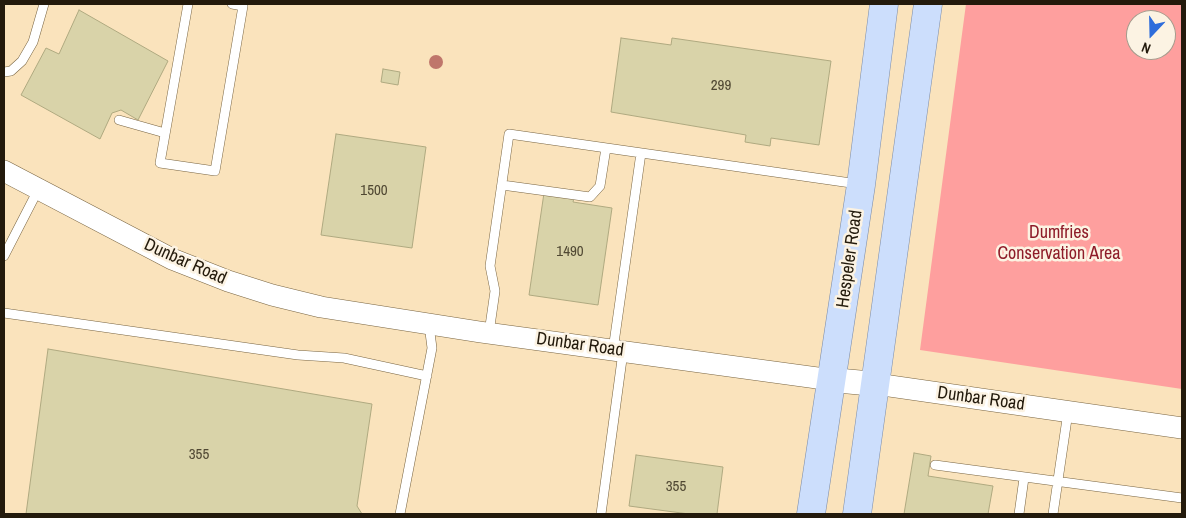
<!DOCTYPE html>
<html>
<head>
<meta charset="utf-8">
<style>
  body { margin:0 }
  #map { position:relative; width:1186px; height:518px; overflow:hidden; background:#fae3bc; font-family:"Archivo Narrow",sans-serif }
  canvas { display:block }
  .frame { position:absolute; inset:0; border:5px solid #231a0c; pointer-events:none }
  .north { position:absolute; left:1126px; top:10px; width:50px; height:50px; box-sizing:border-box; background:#fcf3e3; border:1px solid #a59c8d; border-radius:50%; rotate:201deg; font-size:14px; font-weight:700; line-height:20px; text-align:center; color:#231a0c }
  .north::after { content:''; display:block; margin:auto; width:18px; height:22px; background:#2f6ddb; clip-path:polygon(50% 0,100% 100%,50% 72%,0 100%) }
</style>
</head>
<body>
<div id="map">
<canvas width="1186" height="518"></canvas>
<div class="frame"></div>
<div class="north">N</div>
</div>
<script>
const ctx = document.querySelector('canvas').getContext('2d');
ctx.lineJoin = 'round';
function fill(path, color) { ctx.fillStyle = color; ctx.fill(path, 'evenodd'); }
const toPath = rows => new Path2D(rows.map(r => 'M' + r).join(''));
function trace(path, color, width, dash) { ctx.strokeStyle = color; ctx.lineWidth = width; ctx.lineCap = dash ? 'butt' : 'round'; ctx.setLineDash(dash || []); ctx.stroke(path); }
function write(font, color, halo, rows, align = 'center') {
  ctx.font = font + ' "Archivo Narrow",sans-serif'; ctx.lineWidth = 5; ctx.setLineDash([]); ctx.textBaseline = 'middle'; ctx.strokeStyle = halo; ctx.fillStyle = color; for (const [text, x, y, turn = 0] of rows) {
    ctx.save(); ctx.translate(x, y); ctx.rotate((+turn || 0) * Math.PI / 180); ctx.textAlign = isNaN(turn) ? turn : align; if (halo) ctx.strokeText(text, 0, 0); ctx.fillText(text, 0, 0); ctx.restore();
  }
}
const green = toPath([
  [966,4,1182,4,1182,389,920,350],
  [1136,20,1166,20,1166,50,1136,50]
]);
const building = toPath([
  [79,10,168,61,138,120,121,110,112,113,100,139,21,95,46,48,59,54,79,10],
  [621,38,671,45,672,38,831,61,819,145,771,138,770,146,745,142,746,135,611,112,621,38],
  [383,69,400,72,398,85,381,82,383,69],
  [336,134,426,147,412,248,321,235,336,134],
  [544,193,574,198,573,202,612,208,598,305,529,295,544,193],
  [48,349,372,404,357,506,362,514,26,514,48,349],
  [914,453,931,456,928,476,993,486,988,514,904,514,914,453],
  [636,455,723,467,717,514,689,514,629,506,636,455]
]);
const service = toPath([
  [188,4,160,163,215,171,243,6,232,4],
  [4,72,11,71,22,61,33,42,44,4],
  [119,120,165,133],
  [502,185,590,197,600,186,606,148],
  [4,256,38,190],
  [4,313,298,355,344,358,427,376],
  [489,333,495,291,490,266,509,134,858,184],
  [613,350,641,153],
  [935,465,1182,498],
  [400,514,432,348,429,325],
  [601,514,623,352],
  [1019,514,1024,478],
  [1053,514,1068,412]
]);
const tertiary = toPath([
  [4,171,172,259,228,281,272,295,321,307,480,332,832,380],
  [876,384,1182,428]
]);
const secondary = toPath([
  [832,380,876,384]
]);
const primary = toPath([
  [811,514,861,185,884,4],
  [857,514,928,4]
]);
const trees = [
  [436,62]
];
const numberNames = [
  ["299",721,86],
  ["1500",374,191],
  ["1490",570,252],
  ["355",199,455],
  ["355",676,487]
];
const parkNames = [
  ["Dumfries",1059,233],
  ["Conservation Area",1059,254]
];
const streetNames = [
  ["Hespeler Road",850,259,-82],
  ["Dunbar Road",185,262,24],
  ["Dunbar Road",580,345,8],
  ["Dunbar Road",981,399,8]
];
fill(green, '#fe9f9e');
fill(building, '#d9d3a9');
trace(building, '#afa980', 1);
trace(service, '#796542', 10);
trace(tertiary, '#796542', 22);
trace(secondary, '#796542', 25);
trace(primary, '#7b8ba7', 29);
trace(service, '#fff', 9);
trace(tertiary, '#fff', 21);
trace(secondary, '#fff', 24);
trace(primary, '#ccdefc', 28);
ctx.fillStyle = '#bf766b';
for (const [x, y] of trees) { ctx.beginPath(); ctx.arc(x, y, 7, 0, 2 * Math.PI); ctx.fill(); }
write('15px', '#504833', null, numberNames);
write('18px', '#8e1c29', '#fcf3e3', parkNames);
write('18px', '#231a0c', '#fcf3e3', streetNames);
</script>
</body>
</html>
